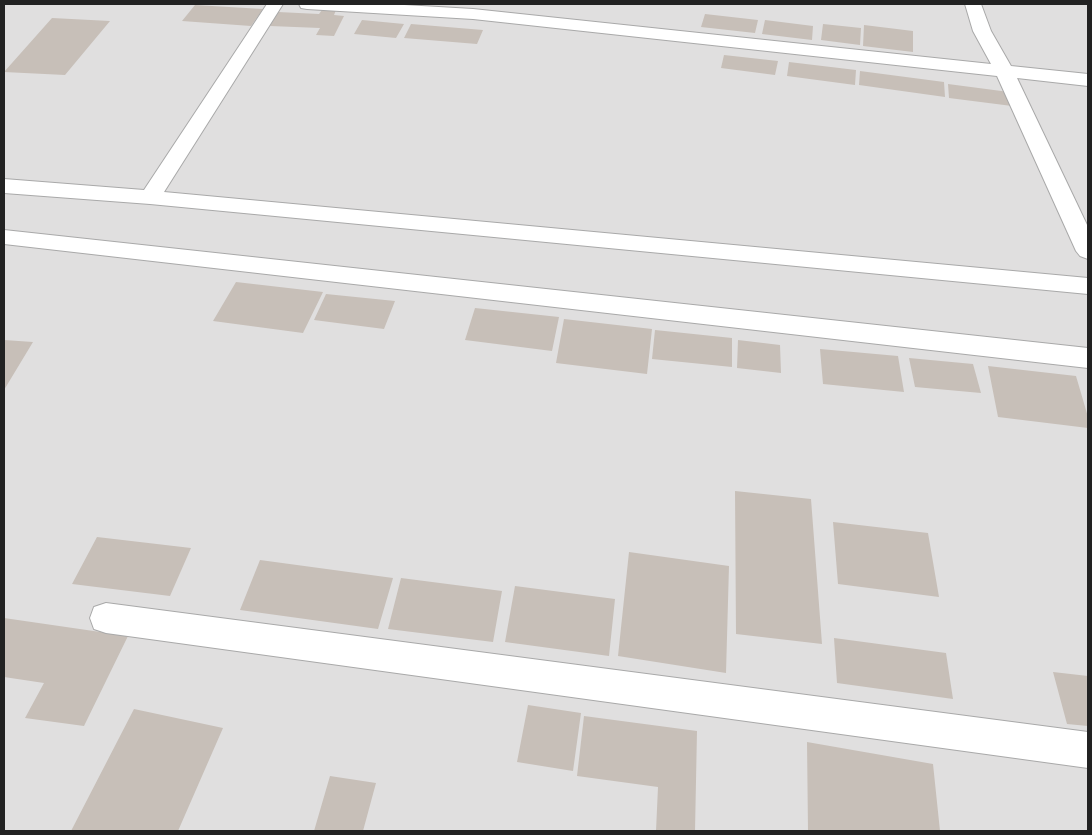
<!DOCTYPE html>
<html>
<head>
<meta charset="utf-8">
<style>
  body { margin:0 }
  #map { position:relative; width:1092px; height:835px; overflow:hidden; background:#f2efe9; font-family:Signika,sans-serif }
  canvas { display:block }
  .frame { position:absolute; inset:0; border:5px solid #222; pointer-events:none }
</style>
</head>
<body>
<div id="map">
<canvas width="1092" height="835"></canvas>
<div class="frame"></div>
</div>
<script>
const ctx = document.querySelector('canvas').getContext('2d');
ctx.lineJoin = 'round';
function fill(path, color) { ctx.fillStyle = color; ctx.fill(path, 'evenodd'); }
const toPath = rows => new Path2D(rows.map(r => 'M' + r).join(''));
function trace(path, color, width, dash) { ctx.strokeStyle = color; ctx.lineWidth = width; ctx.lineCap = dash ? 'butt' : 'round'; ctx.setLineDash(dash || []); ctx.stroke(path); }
const residential = toPath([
  [4,4,1088,4,1088,831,4,831]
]);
const building = toPath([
  [195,5,263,9,251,26,182,21],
  [322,10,336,10,334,15,344,16,334,36,316,35,320,28,270,26,278,12,319,14],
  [705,14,758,20,755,33,701,27],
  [52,18,110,21,65,75,4,72],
  [362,20,404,24,396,38,354,34],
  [765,20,813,26,812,40,762,34],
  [411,24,483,30,477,44,404,38],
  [823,24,861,28,860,45,821,40],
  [864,25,913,31,913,52,863,46],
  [724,55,778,61,775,75,721,68],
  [789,62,856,70,855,85,787,76],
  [860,71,944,82,945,97,859,85],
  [948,84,1009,92,1012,106,949,98],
  [236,282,323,292,303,333,213,321],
  [326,294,395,301,384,329,314,320],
  [475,308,559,317,552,351,465,340],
  [564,319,652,329,647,374,556,363],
  [655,330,732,338,732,367,652,359],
  [4,340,33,342,4,390],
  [738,340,780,345,781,373,737,368],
  [820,349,898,356,904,392,823,384],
  [909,358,973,364,981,393,915,387],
  [988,366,1076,376,1088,417,1088,428,998,417],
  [735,491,811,499,822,644,736,634],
  [833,522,928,533,939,597,838,584],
  [97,537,191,548,170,596,72,584],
  [629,552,729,566,726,673,618,656],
  [260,560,393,578,378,629,240,610],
  [401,578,502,591,493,642,388,629],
  [515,586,615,599,609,656,505,642],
  [4,618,128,636,84,726,25,718,44,683,4,677],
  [834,638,946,653,953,699,837,683],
  [1053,672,1088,676,1088,726,1067,724],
  [528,705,581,713,573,771,517,762],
  [134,709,223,728,178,831,71,831],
  [584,716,697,731,695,831,656,831,658,787,577,776],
  [807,742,933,764,940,831,808,831],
  [330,776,376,783,363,831,314,831]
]);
const street = toPath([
  [267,4,283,4,164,192,1088,278,1088,294,150,204,4,193,4,179,144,190,267,4],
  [299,4,387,4,473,9,991,64,973,31,965,4,981,4,991,31,1011,66,1088,74,1088,86,1017,78,1088,227,1088,259,1080,256,1076,251,997,76,473,19,307,9,301,8,299,4],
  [4,230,1088,348,1088,368,4,244,4,230],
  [106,603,1088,732,1088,768,106,633,94,629,90,618,94,607,106,603]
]);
fill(residential, '#e0dfdf');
fill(building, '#c7bfb8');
trace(street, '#a9a9a9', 2);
fill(street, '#fff');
</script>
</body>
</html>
